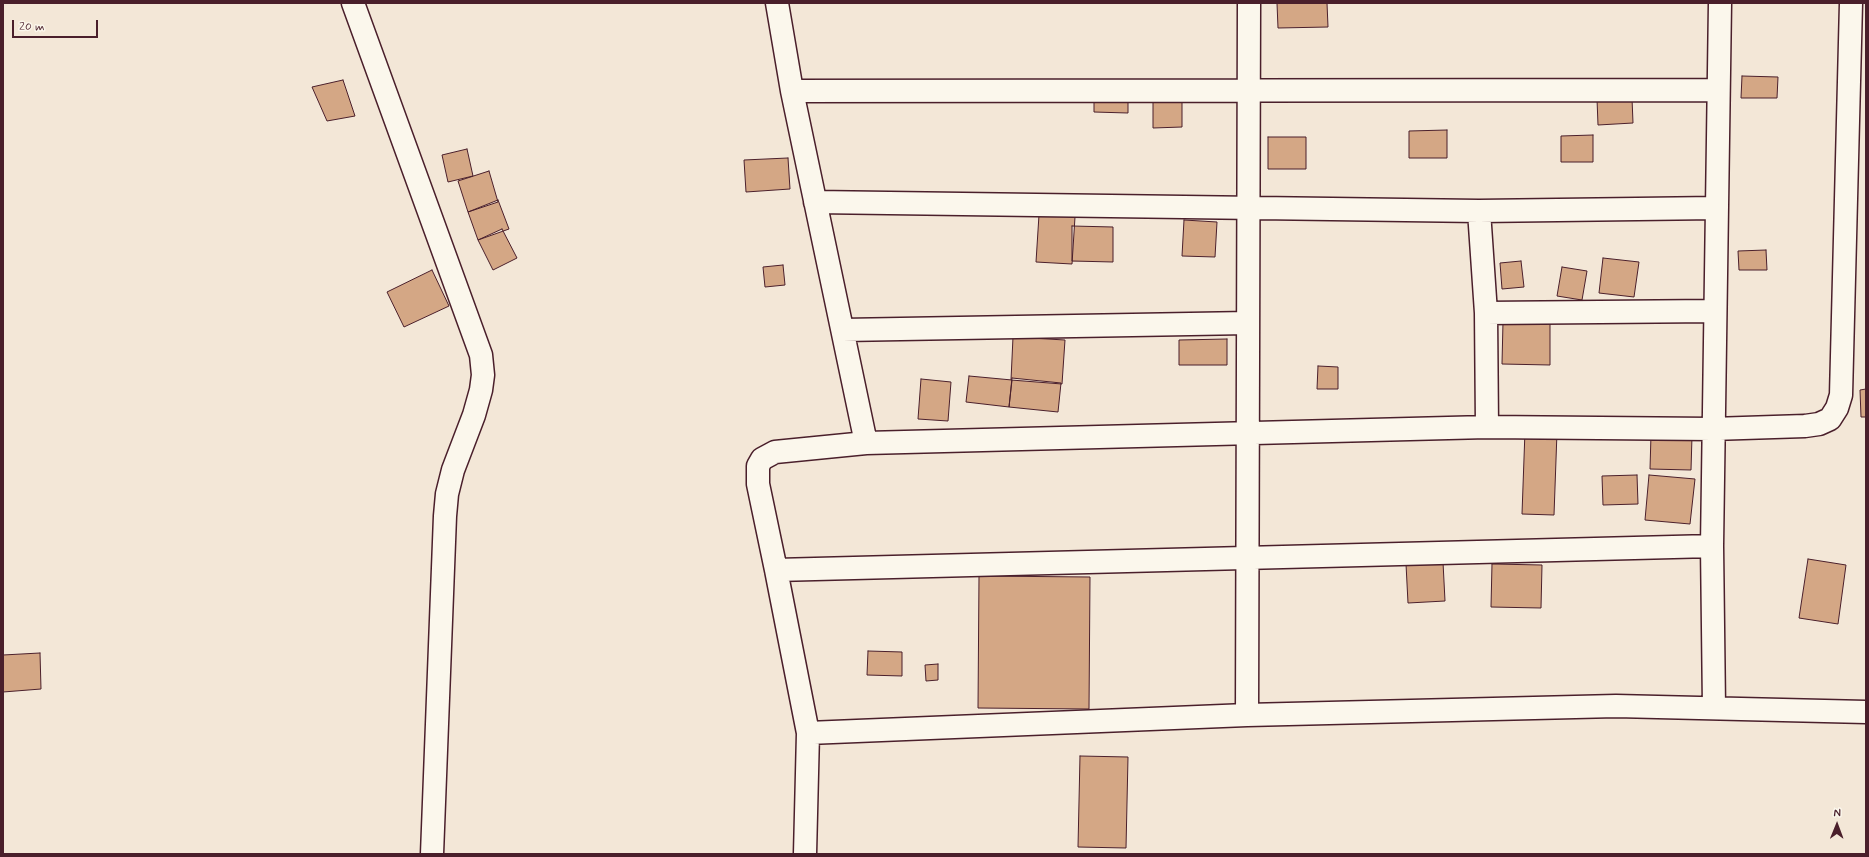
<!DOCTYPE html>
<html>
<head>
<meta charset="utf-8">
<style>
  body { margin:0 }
  #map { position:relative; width:1869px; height:857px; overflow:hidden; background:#f3e7d7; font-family:Mynerve,sans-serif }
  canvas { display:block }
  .frame { position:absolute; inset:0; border:4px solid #4a1f2b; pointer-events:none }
  .north { position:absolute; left:1817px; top:805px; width:40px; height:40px; -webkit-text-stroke:3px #fbf7ec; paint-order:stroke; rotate:1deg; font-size:11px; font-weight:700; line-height:16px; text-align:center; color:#4a1f2b }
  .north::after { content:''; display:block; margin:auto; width:14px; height:18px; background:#4a1f2b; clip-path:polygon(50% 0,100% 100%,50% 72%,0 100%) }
  .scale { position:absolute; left:12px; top:20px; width:86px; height:18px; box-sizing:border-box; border:2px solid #4a1f2b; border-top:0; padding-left:5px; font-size:12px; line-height:14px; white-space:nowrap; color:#4a1f2b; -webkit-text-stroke:3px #fbf7ec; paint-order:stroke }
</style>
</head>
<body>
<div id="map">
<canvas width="1869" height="857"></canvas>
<div class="frame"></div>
<div class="north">N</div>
<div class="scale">20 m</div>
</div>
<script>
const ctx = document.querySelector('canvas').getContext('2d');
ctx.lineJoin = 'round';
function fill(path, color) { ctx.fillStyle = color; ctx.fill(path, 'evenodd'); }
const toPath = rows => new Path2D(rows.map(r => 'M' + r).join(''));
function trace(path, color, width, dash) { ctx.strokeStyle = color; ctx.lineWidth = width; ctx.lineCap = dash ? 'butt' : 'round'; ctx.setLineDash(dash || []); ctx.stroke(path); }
const building = toPath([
  [1277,3,1327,3,1328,27,1278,28,1277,3],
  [1742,76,1778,77,1777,98,1741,98,1742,76],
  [343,80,355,116,327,121,312,87,343,80],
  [1094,91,1128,92,1128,113,1094,112,1094,91],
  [1632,98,1633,123,1598,125,1597,99,1632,98],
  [1153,102,1182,102,1182,127,1153,128,1153,102],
  [1447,130,1447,158,1409,158,1409,131,1447,130],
  [1593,135,1593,162,1561,162,1561,136,1593,135],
  [1268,137,1306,137,1306,169,1268,169,1268,137],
  [467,149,473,176,448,182,442,155,467,149],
  [788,158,790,189,746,192,744,160,788,158],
  [489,171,498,202,468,212,458,181,489,171],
  [498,200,509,229,478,240,468,212,498,200],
  [1039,215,1075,217,1072,264,1036,262,1039,215],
  [1184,220,1217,222,1215,257,1182,256,1184,220],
  [1072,226,1113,227,1113,262,1072,261,1072,226],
  [502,229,517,258,493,270,478,240,502,229],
  [1766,250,1767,270,1739,270,1738,251,1766,250],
  [1603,258,1639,262,1634,297,1599,293,1603,258],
  [1521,261,1524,287,1502,289,1500,263,1521,261],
  [783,265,785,285,765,287,763,267,783,265],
  [1562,267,1587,271,1582,300,1557,296,1562,267],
  [432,270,449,306,404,327,387,292,432,270],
  [1503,322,1550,323,1550,365,1502,364,1503,322],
  [1013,337,1065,340,1062,384,1011,380,1013,337],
  [1227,339,1227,365,1179,365,1179,340,1227,339],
  [1318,366,1338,367,1338,389,1317,389,1318,366],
  [969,376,1012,380,1009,407,966,402,969,376],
  [1012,378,1061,383,1058,412,1009,407,1012,378],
  [921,379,951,382,948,421,918,419,921,379],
  [1866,389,1866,417,1861,417,1860,390,1866,389],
  [1525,431,1557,432,1554,515,1522,514,1525,431],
  [1651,435,1692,436,1691,470,1650,469,1651,435],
  [1637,475,1638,504,1603,505,1602,476,1637,475],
  [1649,475,1695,479,1690,524,1645,520,1649,475],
  [1808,559,1846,565,1838,624,1799,618,1808,559],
  [1443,562,1445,601,1408,603,1406,564,1443,562],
  [1492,564,1542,565,1541,608,1491,607,1492,564],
  [979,576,1090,577,1089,709,978,708,979,576],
  [868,651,902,652,902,676,867,675,868,651],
  [40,653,41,689,3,692,3,655,40,653],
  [938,664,938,680,926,681,925,665,938,664],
  [1080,756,1128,757,1126,848,1078,847,1080,756]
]);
const minor = toPath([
  [353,3,481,355,483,375,481,390,474,415,453,470,447,494,445,516,432,854],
  [777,3,792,91,866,443,1487,427,1712,429,1805,426,1819,424,1830,419,1837,408,1841,395,1851,3],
  [792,91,1718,90],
  [815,202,1479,211,1716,208],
  [1479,211,1486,313,1487,427],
  [1486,313,1714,311],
  [843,330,1248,323],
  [1712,546,1714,708],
  [776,570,1712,546,1720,3],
  [1247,715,1249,3],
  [808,733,776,570,758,484,758,466,762,459,775,452,866,443],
  [805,854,808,733,1247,715,1616,706,1866,712]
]);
fill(building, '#d4a785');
trace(building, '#4a1f2b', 1);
trace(minor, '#4a1f2b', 25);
trace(minor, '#fbf7ec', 22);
</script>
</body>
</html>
